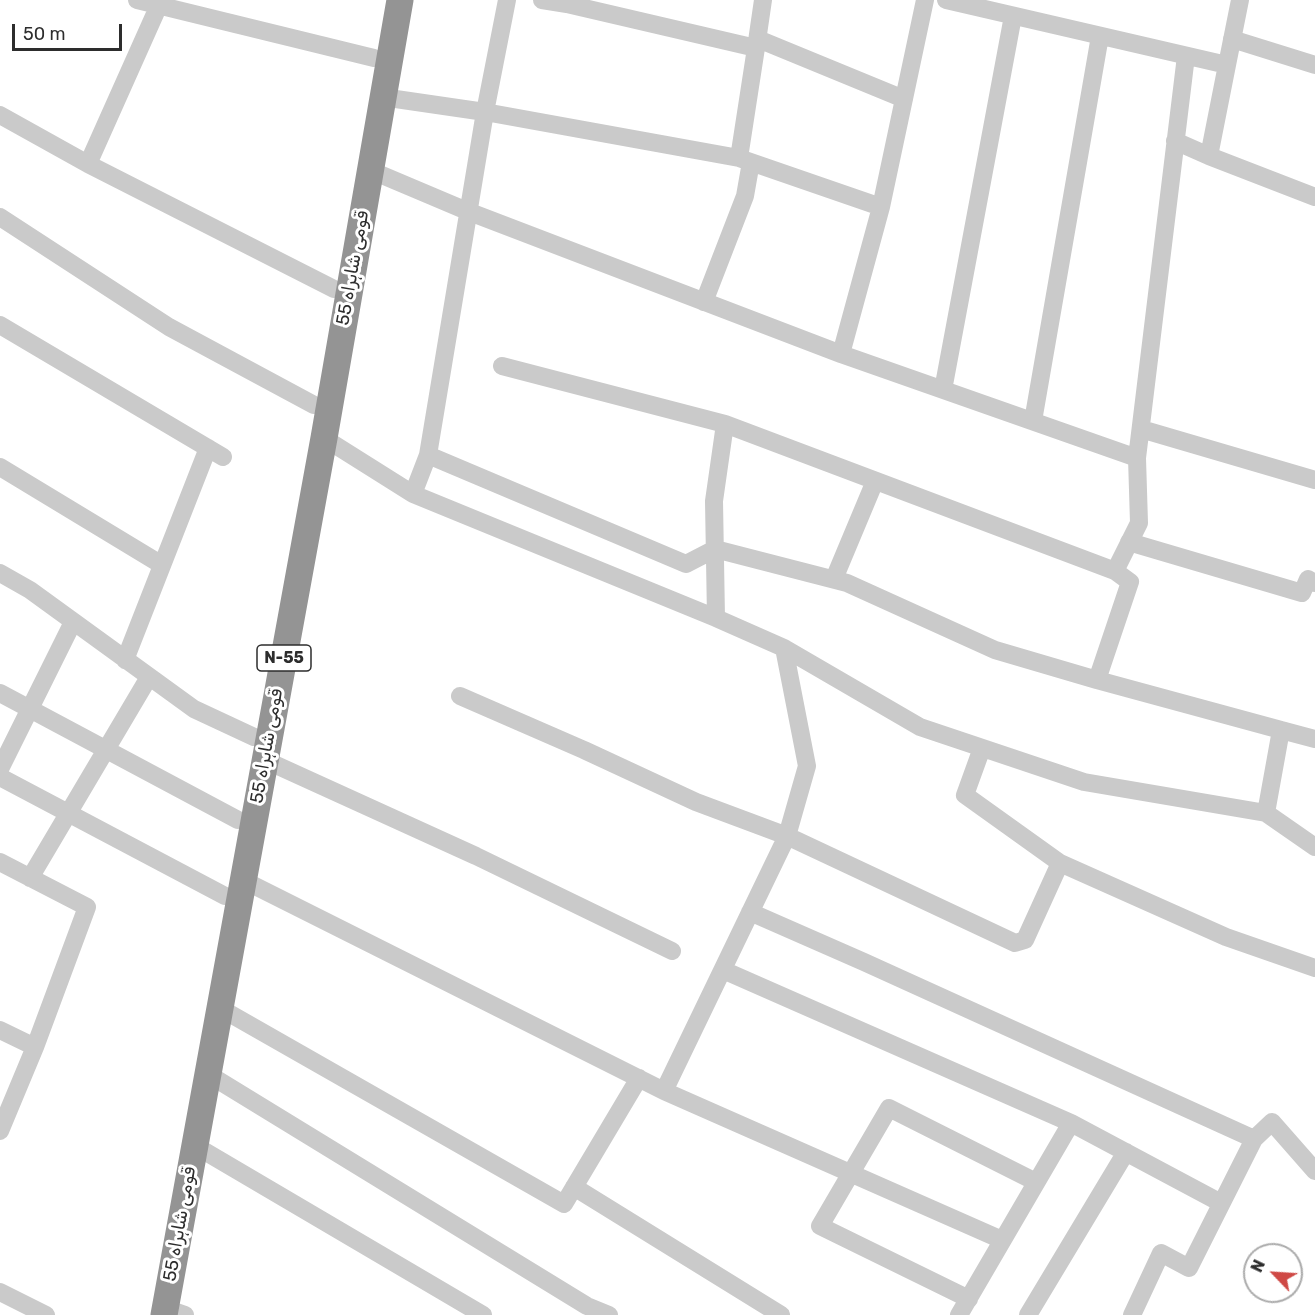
<!DOCTYPE html>
<html>
<head>
<meta charset="utf-8">
<style>
  body { margin:0 }
  #map { position:relative; width:1315px; height:1315px; overflow:hidden; background:#fff; font-family:Rubik,sans-serif }
  canvas { display:block }
  .north { position:absolute; left:1243px; top:1243px; width:60px; height:60px; box-sizing:border-box; background:#fff; border:2px solid #ababab; border-radius:50%; rotate:295deg; font-size:16px; font-weight:700; line-height:24px; text-align:center; color:#2d2d2d }
  .north::after { content:''; display:block; margin:auto; width:21px; height:27px; background:#cf4945; clip-path:polygon(50% 0,100% 100%,50% 72%,0 100%) }
  .scale { position:absolute; left:12px; top:24px; width:110px; height:27px; box-sizing:border-box; border:3px solid #2d2d2d; border-top:0; padding-left:8px; font-size:18px; line-height:21px; white-space:nowrap; color:#2d2d2d; -webkit-text-stroke:4px #fff; paint-order:stroke }
</style>
</head>
<body>
<div id="map">
<canvas width="1315" height="1315"></canvas>
<div class="north">N</div>
<div class="scale">50 m</div>
</div>
<script>
const ctx = document.querySelector('canvas').getContext('2d');
ctx.lineJoin = 'round';
const toPath = rows => new Path2D(rows.map(r => 'M' + r).join(''));
function trace(path, color, width, dash) { ctx.strokeStyle = color; ctx.lineWidth = width; ctx.lineCap = dash ? 'butt' : 'round'; ctx.setLineDash(dash || []); ctx.stroke(path); }
function write(font, color, halo, rows, align = 'center') {
  ctx.font = font + ' Rubik,Vazirmatn,sans-serif'; ctx.lineWidth = 6; ctx.setLineDash([]); ctx.textBaseline = 'middle'; ctx.strokeStyle = halo; ctx.fillStyle = color; for (const [text, x, y, turn = 0] of rows) {
    ctx.save(); ctx.translate(x, y); ctx.rotate((+turn || 0) * Math.PI / 180); ctx.textAlign = isNaN(turn) ? turn : align; if (halo) ctx.strokeText(text, 0, 0); ctx.fillText(text, 0, 0); ctx.restore();
  }
}
const minor = toPath([
  [137,0,374,58],
  [542,0,567,4,756,48,763,0],
  [946,0,1227,65,1240,0],
  [159,5,88,164,334,289],
  [758,39,904,99],
  [1232,39,1315,65],
  [382,97,485,112,507,0],
  [0,115,88,164],
  [1175,141,1209,156,1227,65],
  [1209,156,1315,197],
  [739,158,881,207],
  [370,170,467,211,841,354,881,207,925,0],
  [0,217,169,327,314,405],
  [704,302,745,196,751,162],
  [0,325,223,457],
  [841,354,1137,458,1186,56],
  [943,390,1013,16],
  [1033,421,1100,36],
  [1141,429,1315,480],
  [324,438,413,494,428,455,485,112,739,158,756,48],
  [428,455,686,564,715,549,847,583,995,650,1097,680,1130,582,1115,571,725,424],
  [0,467,162,565],
  [413,494,716,618,714,501,725,424,502,366],
  [1129,542,1302,593,1308,579,1315,583],
  [1115,571,1139,523,1137,458],
  [0,573,30,590,194,709,254,737],
  [834,579,875,481],
  [784,648,920,727,1084,782,1266,813,1281,730,1097,680],
  [125,660,208,448],
  [0,693,238,820],
  [460,696,584,750,696,802,787,836,807,766,784,648,716,618],
  [1281,730,1315,739],
  [982,748,965,795,1060,863,1226,937,1315,968],
  [265,760,476,856,672,951],
  [0,769,73,622],
  [0,777,225,896],
  [1266,813,1315,847],
  [0,862,87,907,35,1047,0,1030],
  [30,878,149,677],
  [243,880,664,1091,787,836,1015,943,1025,940,1060,863],
  [750,912,864,962,1254,1139,1189,1268,1161,1253,1132,1315],
  [723,970,1071,1123,959,1315],
  [220,1008,564,1204,639,1078],
  [208,1074,587,1306,609,1315],
  [664,1091,1002,1240],
  [1071,1123,1221,1203],
  [0,1131,35,1047],
  [1254,1139,1272,1122,1315,1171],
  [194,1145,483,1315],
  [574,1187,781,1315],
  [0,1292,46,1315],
  [969,1299,820,1226,889,1108,1036,1182],
  [165,1308,185,1315],
  [1028,1315,1126,1152]
]);
const highway = toPath([
  [164,1315,324,438,400,0]
]);
const shields = [
  [284,658,54]
];
const shieldNames = [
  ["N-55",284,658]
];
const streetNames = [
  ["قومی شاہراہ 55",353,268,-80],
  ["قومی شاہراہ 55",267,746,-80],
  ["قومی شاہراہ 55",180,1224,-80]
];
trace(minor, '#cacaca', 18);
trace(highway, '#949494', 27);
for (const [x, y, w] of shields) { const box = new Path2D(); box.roundRect(x - w / 2, y - 13, w, 26, 4.5); ctx.fillStyle = '#fff'; ctx.fill(box); trace(box, '#2d2d2d', 1.5); }
write('bold 16px', '#2d2d2d', null, shieldNames);
write('18px', '#2d2d2d', '#fff', streetNames);
</script>
</body>
</html>
